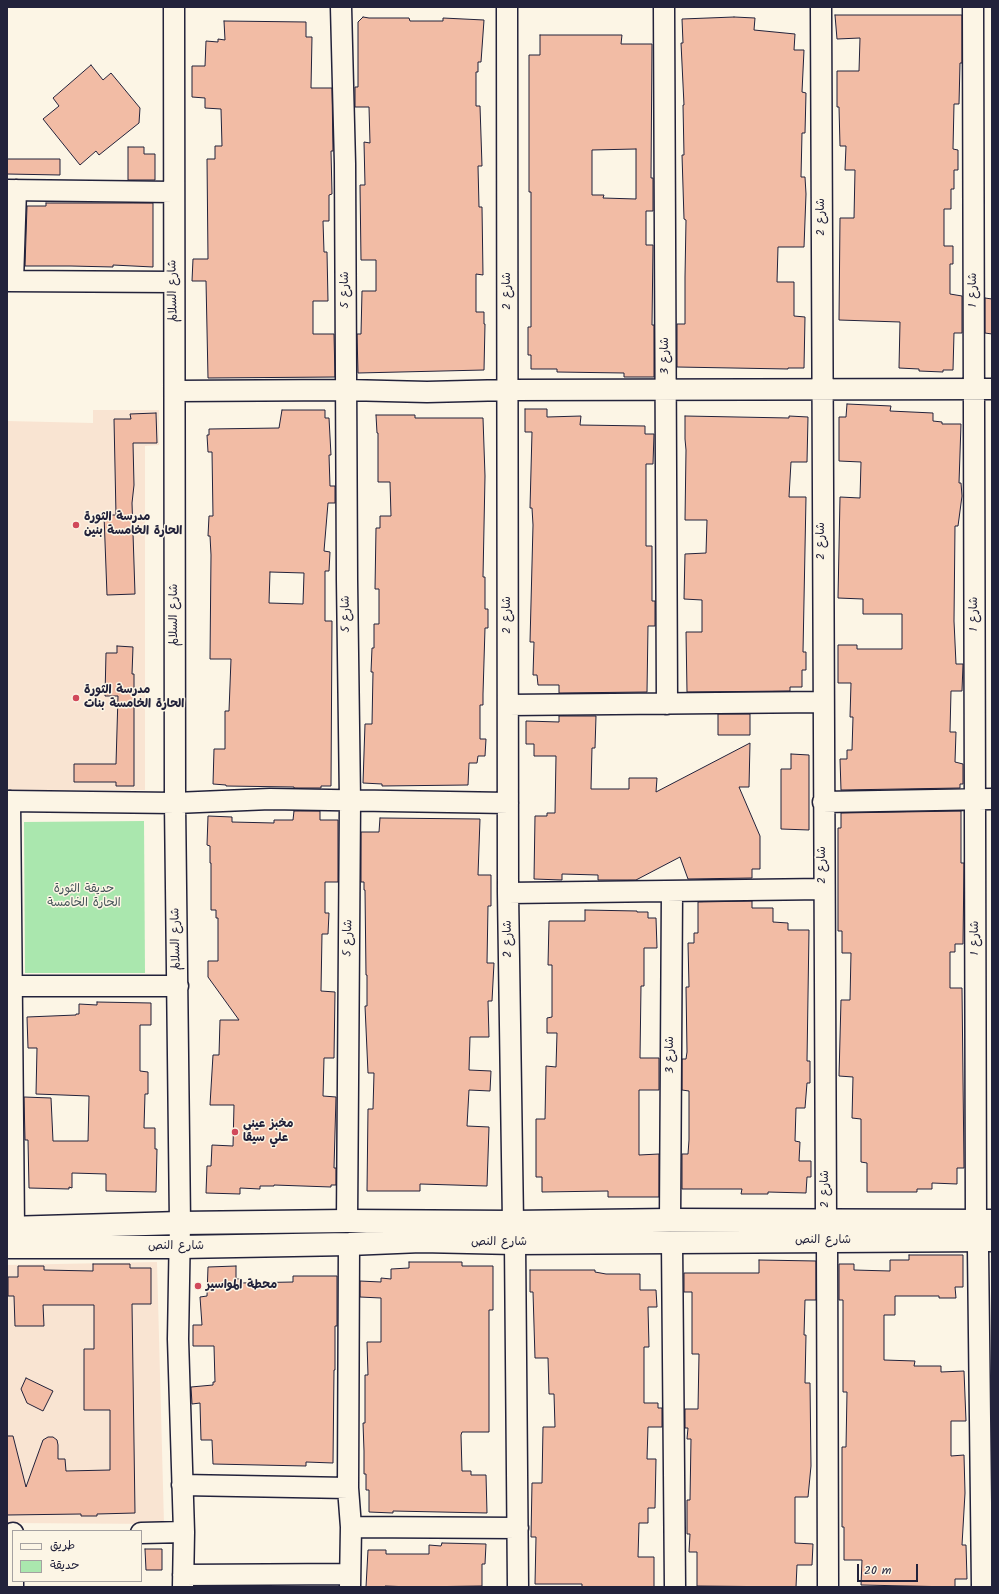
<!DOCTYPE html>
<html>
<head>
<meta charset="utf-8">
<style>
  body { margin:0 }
  #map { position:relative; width:999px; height:1594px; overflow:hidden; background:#fcf5e5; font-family:Kalam,"Playpen Sans Arabic",sans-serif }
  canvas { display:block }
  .frame { position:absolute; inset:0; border:8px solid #22223b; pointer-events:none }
  .legend { position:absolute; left:12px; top:1530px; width:130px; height:52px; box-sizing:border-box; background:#fcf5e5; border:1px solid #a5a1a1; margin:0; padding:5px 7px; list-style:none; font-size:12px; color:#22223b }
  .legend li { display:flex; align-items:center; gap:8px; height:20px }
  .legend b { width:20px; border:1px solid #a5a1a1 }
  .scale { position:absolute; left:857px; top:1564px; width:61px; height:18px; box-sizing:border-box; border:2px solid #22223b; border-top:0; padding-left:5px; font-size:12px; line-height:14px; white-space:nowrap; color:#22223b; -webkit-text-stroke:3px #fcf5e5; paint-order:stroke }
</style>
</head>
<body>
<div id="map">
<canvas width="999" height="1594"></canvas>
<div class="frame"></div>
<ul class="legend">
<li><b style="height:5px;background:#fcf5e5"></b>طريق</li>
<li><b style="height:11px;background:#aae7ae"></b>حديقة</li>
</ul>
<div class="scale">20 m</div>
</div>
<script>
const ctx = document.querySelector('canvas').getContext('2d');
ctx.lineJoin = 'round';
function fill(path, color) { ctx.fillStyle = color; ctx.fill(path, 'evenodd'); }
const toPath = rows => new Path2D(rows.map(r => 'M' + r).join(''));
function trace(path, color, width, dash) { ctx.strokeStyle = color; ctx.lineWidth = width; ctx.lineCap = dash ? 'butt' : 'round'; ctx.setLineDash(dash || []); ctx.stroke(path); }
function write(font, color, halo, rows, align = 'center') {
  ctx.font = font + ' Kalam,"Playpen Sans Arabic",sans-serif'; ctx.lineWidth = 3; ctx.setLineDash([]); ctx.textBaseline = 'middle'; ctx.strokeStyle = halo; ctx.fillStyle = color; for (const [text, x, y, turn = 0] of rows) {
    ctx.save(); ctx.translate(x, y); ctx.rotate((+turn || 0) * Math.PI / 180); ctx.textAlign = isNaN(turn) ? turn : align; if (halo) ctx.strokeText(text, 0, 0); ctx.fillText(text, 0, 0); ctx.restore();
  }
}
const built = toPath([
  [93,410,159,410,159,445,145,446,145,790,7,790,7,421,93,423],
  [157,1262,164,1524,7,1523,7,1265]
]);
const green = toPath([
  [144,821,145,973,25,973,24,822]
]);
const building = toPath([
  [835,15,962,15,962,63,960,63,959,104,954,104,953,149,958,150,958,170,954,170,954,189,951,189,951,209,944,209,944,246,953,246,953,264,950,264,950,294,962,296,962,333,954,333,953,370,943,370,943,372,919,371,919,369,899,368,900,322,839,320,840,218,854,218,855,170,845,170,846,146,840,146,839,107,837,107,837,71,859,71,860,38,837,39,835,15],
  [363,17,369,18,409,18,410,21,443,21,443,18,484,20,481,62,478,62,478,72,476,72,476,106,480,106,482,166,478,166,479,207,482,207,483,275,476,274,476,312,484,312,484,324,485,324,484,370,358,373,357,334,361,334,362,291,376,291,376,260,361,260,360,185,365,185,364,142,370,143,369,107,355,107,355,87,358,87,358,22,363,17],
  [734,17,755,18,754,30,795,34,794,50,804,50,802,92,806,93,805,133,802,133,801,177,805,177,806,194,804,247,778,247,777,282,794,282,794,316,805,317,804,368,788,368,788,369,677,367,677,324,685,324,685,277,686,220,684,219,682,155,684,155,683,105,684,105,681,43,683,43,682,19,734,17],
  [224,21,306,22,306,37,312,37,311,88,332,88,333,151,331,151,332,194,329,195,329,221,323,221,324,252,327,252,328,301,313,301,313,334,334,334,335,377,208,378,206,281,192,281,193,259,208,259,207,159,215,159,215,146,222,146,221,109,205,108,205,98,192,97,192,66,205,66,206,41,218,42,218,39,225,40,224,21],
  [540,35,622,35,621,44,652,44,651,178,653,178,653,211,646,211,646,245,653,245,652,325,654,325,654,377,624,377,624,373,557,372,557,369,531,369,531,355,528,355,528,327,531,327,531,192,529,192,529,55,540,55,540,35],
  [636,149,636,199,603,198,604,195,592,195,592,150,636,149],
  [91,65,103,80,111,73,140,108,139,123,99,155,96,151,80,165,43,119,59,106,53,98,91,65],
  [128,147,144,147,144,154,155,154,155,180,128,180,128,147],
  [7,159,60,159,60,175,7,174,7,159],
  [46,203,153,203,153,267,113,265,113,267,71,266,25,266,27,206,46,206,46,203],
  [985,298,992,299,992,334,985,333,985,298],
  [847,404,891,406,890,411,933,413,933,421,942,422,942,424,961,424,959,483,961,483,962,496,958,526,955,526,954,621,956,664,963,664,962,691,951,691,950,732,956,732,955,762,963,764,963,784,960,784,960,788,841,790,840,759,847,759,847,750,852,750,853,717,850,717,851,683,838,683,838,645,857,645,857,649,902,649,902,614,863,614,863,599,838,598,840,497,860,498,861,462,839,461,839,417,846,417,847,404],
  [525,409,547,409,547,417,581,416,580,425,645,426,645,434,654,434,653,464,646,464,646,546,652,546,652,601,655,601,655,626,648,626,647,692,559,693,559,685,538,685,537,675,533,675,534,642,530,642,533,525,532,508,530,508,532,432,525,432,525,409],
  [282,410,325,410,325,418,329,418,331,455,329,455,330,486,335,486,335,503,328,503,324,551,330,552,329,571,325,571,325,621,332,621,331,786,321,786,321,788,294,788,294,787,226,786,226,785,213,784,214,749,225,749,225,711,229,711,231,659,210,659,211,555,210,536,208,536,209,516,213,516,212,452,208,452,207,435,209,435,209,429,279,428,282,410],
  [270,572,304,573,303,604,269,603,270,572],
  [156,413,157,443,133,443,134,485,132,503,135,594,107,595,104,515,116,515,114,419,131,419,130,414,156,413],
  [376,415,415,415,415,418,483,418,485,476,483,577,485,577,485,609,488,609,488,628,485,628,483,694,483,705,480,705,480,739,486,739,485,756,478,756,477,763,469,763,468,785,382,786,382,784,363,783,365,724,372,724,373,672,371,672,372,648,374,648,374,624,379,624,379,589,375,589,376,528,380,528,380,516,391,516,390,482,378,482,378,433,377,433,376,415],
  [685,416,789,418,789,416,808,417,807,462,791,462,789,497,806,497,803,652,806,652,806,670,802,670,802,687,790,687,790,691,687,692,686,632,702,632,702,600,684,599,685,554,706,553,707,520,685,520,686,450,685,439,685,416],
  [117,646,133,647,132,674,134,674,134,786,116,786,116,782,74,782,74,764,116,764,118,696,105,696,106,653,117,653,117,646],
  [718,714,750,714,750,735,718,735,718,714],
  [559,716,596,716,595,748,592,748,591,789,629,789,629,778,657,778,656,792,750,743,749,787,739,787,760,836,760,869,752,869,752,878,688,879,680,857,636,880,598,880,598,875,562,874,562,880,534,879,535,816,547,816,547,813,555,813,556,756,534,756,534,744,526,744,526,721,559,722,559,716],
  [791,754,809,755,809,830,781,829,781,769,791,769,791,754],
  [294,811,320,811,320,820,338,820,338,882,325,882,325,913,329,913,328,934,322,934,321,991,335,992,334,1058,324,1058,323,1096,336,1097,334,1168,336,1168,336,1185,331,1185,331,1187,274,1185,274,1186,260,1186,260,1189,240,1188,240,1194,206,1193,207,1166,211,1166,212,1145,233,1146,234,1105,210,1105,213,1055,219,1055,220,1020,239,1020,208,977,208,961,218,961,218,918,216,918,216,910,211,910,211,863,210,863,210,846,207,845,208,816,232,817,232,822,274,823,274,820,293,820,294,811],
  [961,811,961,863,964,863,963,944,955,944,955,952,950,952,950,988,962,988,964,1168,957,1168,957,1184,932,1183,932,1189,917,1189,917,1192,867,1192,867,1163,861,1162,861,1119,852,1118,853,1077,839,1076,841,1000,850,1000,851,953,842,953,842,931,838,931,838,828,841,828,841,813,961,811],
  [380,818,480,819,478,875,491,875,491,906,488,906,487,963,494,963,492,1001,488,1001,489,1037,470,1037,469,1070,491,1071,490,1091,469,1090,467,1126,489,1127,487,1186,420,1184,420,1191,367,1191,368,1109,373,1109,374,1073,368,1073,365,1006,367,1006,367,975,366,975,365,890,364,890,364,882,361,882,361,832,379,832,380,818],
  [752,901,752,908,773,908,773,922,788,923,788,930,809,930,807,1061,810,1061,810,1083,807,1083,805,1108,796,1108,795,1141,800,1142,799,1161,811,1161,811,1177,807,1177,806,1193,768,1192,768,1194,741,1194,742,1189,682,1189,682,1154,688,1154,689,1140,689,1091,682,1090,682,1059,686,1059,687,1052,686,987,689,987,688,943,694,943,694,933,698,933,698,902,752,901],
  [585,910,637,911,637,912,648,912,648,918,656,918,657,948,644,948,644,986,641,986,640,1058,659,1058,659,1090,639,1090,639,1155,659,1154,659,1197,608,1197,608,1191,542,1192,542,1177,536,1177,536,1119,545,1119,546,1066,556,1067,557,1033,547,1033,547,1018,552,1017,552,965,548,965,549,921,585,921,585,910],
  [97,1002,151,1003,151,1025,140,1025,140,1071,148,1072,148,1094,145,1094,144,1128,155,1128,155,1149,157,1149,156,1192,106,1191,106,1174,72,1173,72,1188,69,1187,69,1189,29,1188,28,1140,25,1140,24,1097,51,1098,53,1141,88,1141,89,1096,36,1094,37,1048,28,1048,27,1017,76,1015,76,1014,79,1014,79,1004,97,1005,97,1002],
  [909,1255,963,1255,963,1287,955,1287,956,1298,939,1298,939,1296,895,1296,895,1315,884,1315,884,1360,915,1361,914,1366,941,1366,941,1372,964,1371,966,1421,951,1421,951,1456,964,1455,965,1493,962,1545,966,1545,967,1579,955,1579,955,1587,861,1585,862,1560,844,1560,844,1527,842,1527,842,1447,846,1447,847,1392,843,1392,843,1300,839,1300,839,1264,854,1264,854,1270,890,1271,890,1260,909,1260,909,1255],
  [759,1260,816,1261,816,1300,805,1300,804,1335,806,1335,805,1383,810,1383,811,1466,808,1497,795,1497,795,1543,813,1544,812,1565,797,1565,796,1587,697,1586,697,1552,689,1552,690,1534,687,1534,687,1500,690,1500,691,1439,687,1439,688,1428,685,1428,685,1409,698,1409,699,1354,692,1354,692,1292,684,1292,684,1273,759,1273,759,1260],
  [409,1262,462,1262,462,1266,493,1266,493,1310,489,1310,489,1432,462,1432,461,1435,462,1471,471,1471,471,1475,486,1475,487,1513,393,1511,393,1513,369,1512,369,1490,366,1490,366,1474,364,1474,364,1451,363,1423,365,1423,365,1375,368,1375,367,1342,381,1342,381,1298,360,1297,360,1281,381,1282,381,1278,391,1279,391,1269,409,1268,409,1262],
  [93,1264,130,1264,130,1268,151,1268,151,1304,132,1304,135,1513,97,1514,97,1516,81,1516,81,1514,7,1515,7,1436,13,1436,26,1487,43,1440,48,1437,53,1437,57,1440,58,1445,58,1459,65,1459,66,1471,110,1470,110,1410,84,1410,84,1349,94,1349,94,1305,43,1305,44,1326,15,1326,14,1296,8,1296,8,1277,18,1277,18,1266,44,1266,44,1270,93,1271,93,1264],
  [236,1266,236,1279,241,1279,240,1283,293,1282,293,1276,337,1276,337,1326,335,1326,335,1370,334,1370,333,1463,306,1462,306,1466,213,1464,212,1440,201,1440,200,1403,192,1404,191,1387,213,1385,213,1382,215,1382,214,1346,193,1346,193,1325,202,1325,200,1297,207,1296,208,1267,236,1266],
  [530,1270,595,1270,595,1272,606,1274,640,1274,640,1290,656,1290,657,1307,648,1307,649,1347,644,1347,644,1403,658,1403,658,1408,662,1408,662,1427,648,1427,647,1459,656,1459,655,1508,648,1508,648,1523,639,1523,638,1557,654,1557,654,1587,582,1587,582,1584,535,1584,536,1537,531,1537,532,1483,542,1483,543,1427,555,1427,554,1394,549,1394,548,1358,535,1358,533,1292,530,1292,530,1270],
  [26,1378,53,1391,43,1411,27,1403,21,1389,26,1378],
  [442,1543,486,1544,485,1564,482,1564,482,1586,412,1587,385,1586,385,1587,366,1587,368,1550,386,1550,386,1554,429,1554,429,1545,441,1546,442,1543],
  [145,1549,162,1549,162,1570,146,1570,145,1549]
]);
const street = toPath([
  [174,7,175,803,180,1223,178,1339,184,1532,183,1587],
  [341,7,345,164,347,580,350,801,347,1221],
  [507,7,508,893,513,1222],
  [664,7,667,704],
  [821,7,826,1219],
  [973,7,976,1221],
  [7,190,173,192],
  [7,281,174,282],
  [13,281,16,190],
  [175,391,346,390,427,392,508,390,992,389],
  [508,705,823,702],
  [7,801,175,803,270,799,508,803],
  [10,801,14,1228],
  [823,802,992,799],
  [508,893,824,889],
  [11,986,178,986],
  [670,1220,672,891],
  [976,1240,978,1249,982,1587],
  [827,1241,828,1587],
  [672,1242,675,1587],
  [515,1243,518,1587],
  [349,1244,348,1488,351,1527,350,1587],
  [182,1485,348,1488],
  [351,1527,518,1528],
  [13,1533,13,1587],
  [141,1533,184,1532],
  [183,1575,350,1574]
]);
const secondary = toPath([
  [7,1228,180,1223,347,1221,513,1222,670,1220,992,1221],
  [7,1247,180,1247,349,1244,421,1241,515,1243,992,1240]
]);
const markers = [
  [76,525,4,"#d1495b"],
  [76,698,4,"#d1495b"],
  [235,1132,4,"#d1495b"],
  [198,1286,4,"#d1495b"]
];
const streetNames = [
  ["شارع 2",822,217,-90],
  ["شارع 5",346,290,-90],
  ["شارع 1",974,290,-90],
  ["شارع السلالم",174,291,-91],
  ["شارع 2",508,291,-90],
  ["شارع 3",666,356,-90],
  ["شارع 2",822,541,-90],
  ["شارع 5",347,614,-91],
  ["شارع 1",975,614,-90],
  ["شارع السلالم",175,615,-90],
  ["شارع 2",508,615,-90],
  ["شارع 2",823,865,-90],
  ["شارع 5",349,938,-89],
  ["شارع 1",976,938,-90],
  ["شارع السلالم",177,939,-91],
  ["شارع 2",509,939,-91],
  ["شارع 3",671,1055,-90],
  ["شارع 2",826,1189,-90],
  ["شارع النص",823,1241],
  ["شارع النص",499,1243],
  ["شارع النص",176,1247]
];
const poiNames = [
  ["مدرسة الثورة",84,518],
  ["الحارة الخامسة بنين",84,532],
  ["مدرسة الثورة",84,691],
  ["الحارة الخامسة بنات",84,705],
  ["مخبز عيني",243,1125],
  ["علي سيقا",243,1139],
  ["محطة المواسير",206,1286]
];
const parkNames = [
  ["حديقة الثورة",84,890],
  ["الحارة الخامسة",84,904]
];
fill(built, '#f9e4d2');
fill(green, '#aae7ae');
fill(building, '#f2bca5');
trace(building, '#22223b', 1);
trace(street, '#22223b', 23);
trace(secondary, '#22223b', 25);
trace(street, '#fcf5e5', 20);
trace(secondary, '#fcf5e5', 22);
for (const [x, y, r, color] of markers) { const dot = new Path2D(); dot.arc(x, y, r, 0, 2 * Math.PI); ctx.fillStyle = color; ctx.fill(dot); trace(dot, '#fcf5e5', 1.5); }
write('12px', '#22223b', '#fcf5e5', streetNames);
write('bold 12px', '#22223b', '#fcf5e5', poiNames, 'left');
write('12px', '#445358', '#fcf5e5', parkNames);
</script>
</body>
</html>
